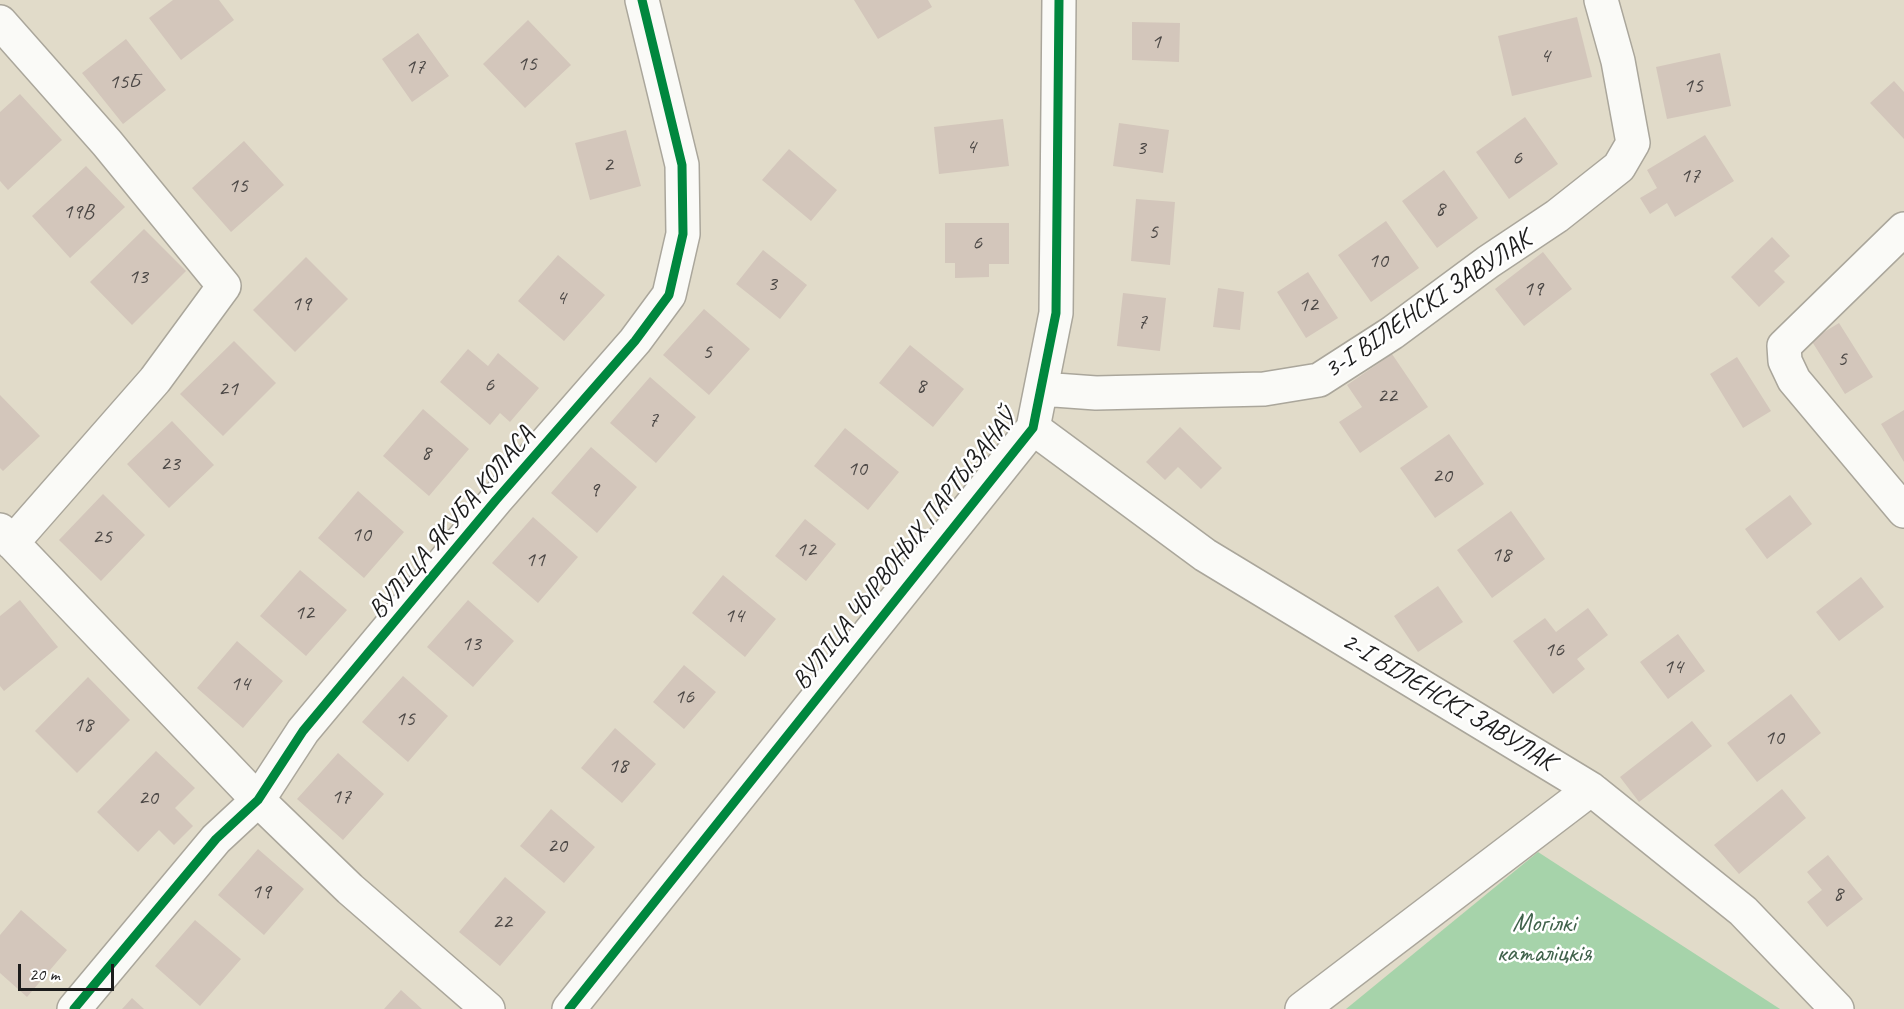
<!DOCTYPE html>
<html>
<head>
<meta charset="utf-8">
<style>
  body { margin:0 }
  #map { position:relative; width:1904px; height:1009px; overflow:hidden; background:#e1dbc9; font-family:Caveat,sans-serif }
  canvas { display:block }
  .scale { position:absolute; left:18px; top:964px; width:96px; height:27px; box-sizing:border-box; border:3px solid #1c1c1c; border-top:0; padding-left:8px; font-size:18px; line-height:21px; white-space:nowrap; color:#1c1c1c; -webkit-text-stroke:4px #fff; paint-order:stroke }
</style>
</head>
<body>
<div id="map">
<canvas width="1904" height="1009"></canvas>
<div class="scale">20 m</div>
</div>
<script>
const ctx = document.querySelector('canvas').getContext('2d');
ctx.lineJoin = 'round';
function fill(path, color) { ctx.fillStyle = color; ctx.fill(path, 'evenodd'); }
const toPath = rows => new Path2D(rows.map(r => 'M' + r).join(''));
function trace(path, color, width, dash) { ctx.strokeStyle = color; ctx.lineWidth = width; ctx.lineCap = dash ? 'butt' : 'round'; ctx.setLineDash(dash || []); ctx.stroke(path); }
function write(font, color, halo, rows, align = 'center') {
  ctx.font = font + ' Caveat,sans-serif'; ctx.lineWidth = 5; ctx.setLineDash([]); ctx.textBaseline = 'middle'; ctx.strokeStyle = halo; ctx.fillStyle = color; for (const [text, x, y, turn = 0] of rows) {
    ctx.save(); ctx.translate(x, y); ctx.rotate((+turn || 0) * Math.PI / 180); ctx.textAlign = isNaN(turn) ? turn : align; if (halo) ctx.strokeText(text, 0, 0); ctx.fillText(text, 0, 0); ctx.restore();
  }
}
const green = toPath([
  [1538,852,1780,1009,1346,1009]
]);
const building = toPath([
  [173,0,219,0,234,20,181,60,149,18],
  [854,0,928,0,932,7,878,39],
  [1577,17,1592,77,1512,96,1498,36],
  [528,20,571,65,525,108,483,64],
  [1132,22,1180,23,1179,62,1132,60],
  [418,33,449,76,412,102,382,59],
  [126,39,166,90,123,124,82,73],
  [1720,53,1731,106,1667,119,1656,67],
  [1894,81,1904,92,1904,139,1870,103],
  [20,94,62,140,8,190,0,181,0,112],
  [1525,117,1558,164,1509,199,1476,152],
  [1003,119,1009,166,939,174,934,127],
  [1119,123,1169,130,1163,173,1113,166],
  [626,130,641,186,590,200,575,143],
  [1705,135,1734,181,1675,217,1667,203,1650,214,1640,198,1657,188,1647,170],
  [244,141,284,185,231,232,192,188],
  [789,149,837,190,811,221,762,180],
  [86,166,125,207,70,258,32,216],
  [1444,170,1478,218,1437,248,1402,201],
  [1136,199,1175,202,1170,265,1131,261],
  [1386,221,1419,268,1371,302,1338,255],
  [945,223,1009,223,1009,264,989,264,989,277,955,278,955,263,945,263],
  [144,229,186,271,132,325,90,282],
  [1772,237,1790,256,1774,271,1785,282,1759,307,1731,277],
  [763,250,807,285,780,319,736,284],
  [1543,252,1572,289,1524,326,1495,289],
  [558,255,605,295,564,341,518,301],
  [306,257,348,299,295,352,253,310],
  [1308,272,1338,318,1306,338,1277,292],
  [1218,288,1244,292,1240,330,1213,327],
  [1123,293,1166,298,1160,351,1117,346],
  [704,309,750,349,709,395,663,355],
  [1839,323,1873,377,1845,394,1811,340],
  [234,341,276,383,223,436,180,394],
  [910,345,964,389,933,427,879,383],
  [468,349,488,366,498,353,539,388,510,422,500,413,490,425,440,382],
  [1392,354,1428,407,1360,453,1339,422,1362,407,1347,385],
  [1737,357,1771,411,1743,428,1710,374],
  [650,377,696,417,656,463,610,423],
  [0,395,40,436,3,471,0,468],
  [423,409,469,449,429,496,383,456],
  [1904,410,1904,462,1881,424],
  [172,421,214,465,169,508,127,464],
  [1180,427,1222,468,1201,489,1178,467,1165,480,1146,462],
  [845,428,899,472,868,510,814,466],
  [1449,434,1484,484,1435,518,1400,468],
  [591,447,637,487,597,533,551,493],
  [358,491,404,532,364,578,318,538],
  [103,494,145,535,101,581,59,540],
  [1790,495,1812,524,1767,559,1745,529],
  [1511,511,1545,559,1492,598,1457,550],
  [533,517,578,557,538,603,492,563],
  [805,519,836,544,806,581,775,556],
  [300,570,347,610,306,656,260,616],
  [723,575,776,619,745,657,692,613],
  [1861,577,1884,607,1839,641,1816,612],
  [1438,586,1463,622,1418,652,1394,616],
  [20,600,58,647,4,691,0,686,0,616],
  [468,600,514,641,473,687,427,647],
  [1588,608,1608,635,1577,659,1585,669,1553,694,1513,641,1545,618,1556,632],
  [1678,634,1705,671,1668,699,1640,662],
  [237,641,283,681,243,728,197,688],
  [684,665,716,692,684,729,653,702],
  [403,676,448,716,408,762,362,722],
  [88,677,130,720,77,773,35,731],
  [1791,694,1821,733,1757,782,1727,743],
  [1692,721,1712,746,1639,802,1620,777],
  [615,728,656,764,622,803,581,768],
  [156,751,195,788,175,808,193,826,174,845,159,830,138,852,97,812],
  [338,753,384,794,343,840,297,799],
  [1782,789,1806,818,1739,874,1714,845],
  [551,809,595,847,564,883,520,846],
  [258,849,304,889,264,935,218,895],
  [1828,855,1863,899,1827,927,1807,902,1822,890,1807,872],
  [505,877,546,912,500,966,459,932],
  [21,910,67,950,27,997,0,973,0,935],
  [195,920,241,959,200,1006,155,966],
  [401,990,422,1009,384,1009],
  [132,998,144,1009,122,1009]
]);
const minor = toPath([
  [0,22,107,143,224,286,155,380,12,543],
  [1904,229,1784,346,1785,361,1794,380,1904,511],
  [1041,389,1096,393,1264,389,1319,380,1392,333,1488,262,1557,216,1619,167,1633,143,1618,61,1601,0],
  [1033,428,1205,555,1591,789,1743,911,1837,1009],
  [0,530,258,800,350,889,488,1009],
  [74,1009,216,839,258,800,303,731,496,500,635,341,669,295,683,234,682,165,642,0],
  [569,1009,1033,428,1056,313,1059,0],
  [1302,1009,1591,789]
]);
const cycleway = toPath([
  [74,1009,216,839,258,800,303,731,496,500,635,341,669,295,683,234,682,165,642,0],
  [569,1009,1033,428,1056,313,1059,0]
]);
const numberNames = [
  ["1",1156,42],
  ["4",1545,56],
  ["15",527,64],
  ["17",415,67],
  ["15Б",124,82],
  ["15",1693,86],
  ["4",971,147],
  ["3",1141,148],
  ["6",1517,158],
  ["2",608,165],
  ["17",1690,176],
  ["15",238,186],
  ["8",1440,209],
  ["19В",78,212],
  ["5",1153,232],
  ["6",977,243],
  ["10",1378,261],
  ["13",138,277],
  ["3",772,284],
  ["19",1533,289],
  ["4",561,298],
  ["19",301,304],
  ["12",1308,305],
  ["7",1142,322],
  ["5",707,352],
  ["5",1842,359],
  ["6",489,385],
  ["8",921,386],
  ["21",228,389],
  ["22",1387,396],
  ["7",653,420],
  ["8",426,453],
  ["23",170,464],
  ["10",857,469],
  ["20",1442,476],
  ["9",594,490],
  ["10",361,535],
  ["25",102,537],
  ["12",806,550],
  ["18",1501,555],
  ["11",535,560],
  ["12",304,613],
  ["14",734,616],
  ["13",471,644],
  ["16",1554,650],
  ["14",1673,667],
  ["14",240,684],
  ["16",684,697],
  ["15",405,719],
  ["18",83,725],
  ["10",1774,738],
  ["18",618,766],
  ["17",341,797],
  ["20",148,798],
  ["20",557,846],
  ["19",261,892],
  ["8",1838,894],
  ["22",502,922]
];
const streetNames = [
  ["3-І ВІЛЕНСКІ ЗАВУЛАК",1428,305,-34],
  ["ВУЛІЦА ЯКУБА КОЛАСА",452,523,-50],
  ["ВУЛІЦА ЧЫРВОНЫХ ПАРТЫЗАНАЎ",905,550,-52],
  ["2-І ВІЛЕНСКІ ЗАВУЛАК",1448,702,31]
];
const parkNames = [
  ["Могілкі",1544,924],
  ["каталіцкія",1544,954]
];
fill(green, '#a6d3aa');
fill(building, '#d3c6bb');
trace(minor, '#aaa69b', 36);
trace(minor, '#fafaf7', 33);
trace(cycleway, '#00873e', 9);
write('22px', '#4c4846', null, numberNames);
write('26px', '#1c1c1c', '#fff', streetNames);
write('26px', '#40624b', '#fff', parkNames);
</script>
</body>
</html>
